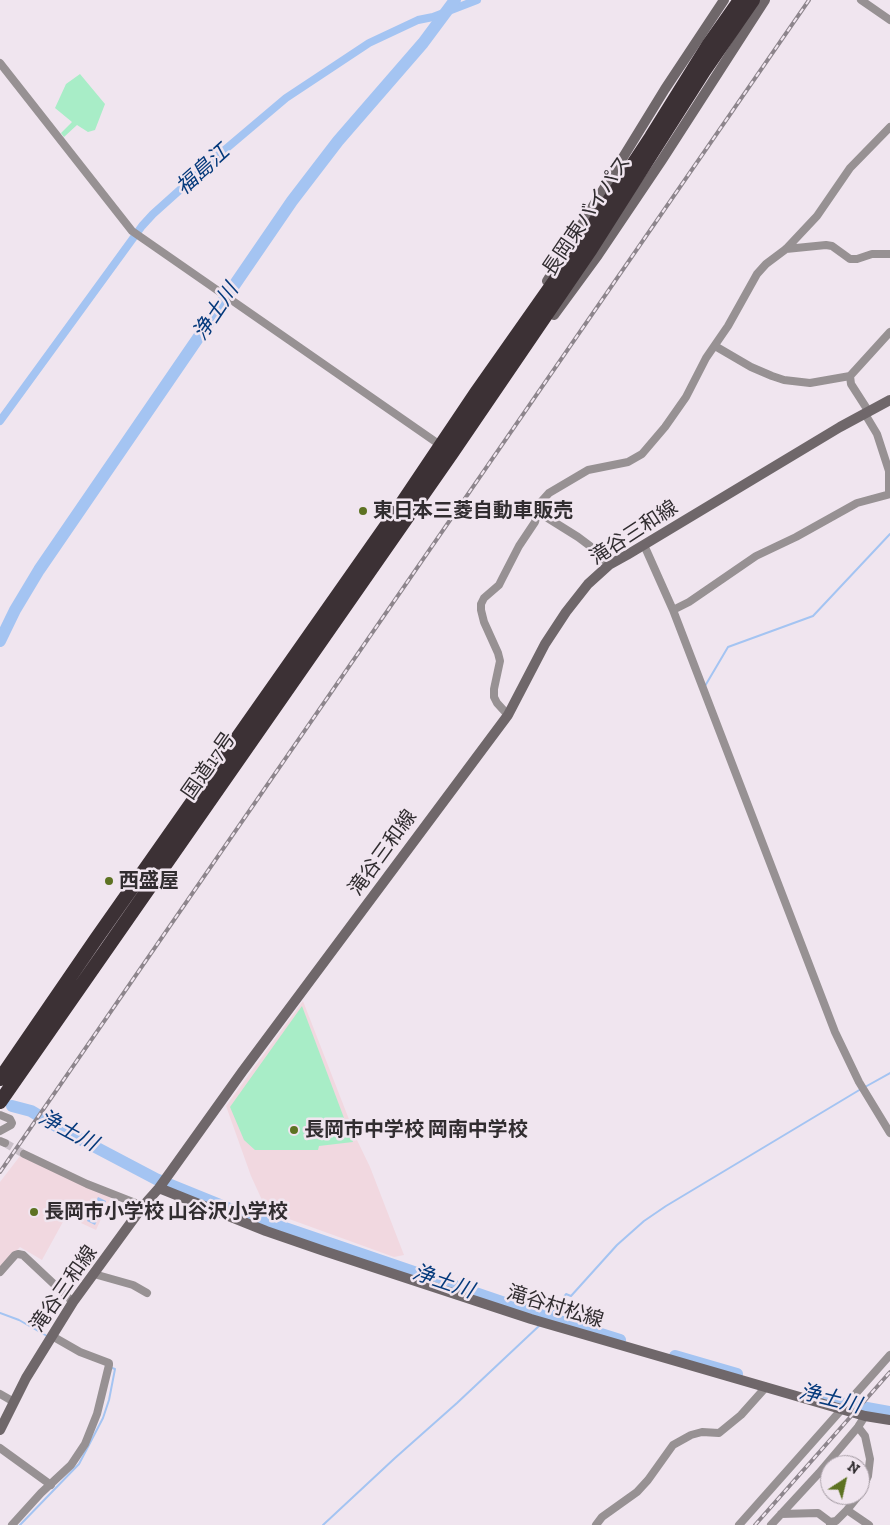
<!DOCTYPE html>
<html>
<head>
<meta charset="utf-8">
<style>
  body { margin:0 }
  #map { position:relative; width:890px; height:1525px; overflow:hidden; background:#f0e5ef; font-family:"Zilla Slab",serif }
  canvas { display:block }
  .north { position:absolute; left:820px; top:1455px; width:50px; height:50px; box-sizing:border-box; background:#f0e5ef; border:1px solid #a49ba3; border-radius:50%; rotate:35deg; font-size:14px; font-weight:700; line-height:20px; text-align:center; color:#312d30 }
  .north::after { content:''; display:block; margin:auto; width:18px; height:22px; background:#5d7222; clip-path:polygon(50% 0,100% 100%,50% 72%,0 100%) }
</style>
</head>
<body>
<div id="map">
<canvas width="890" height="1525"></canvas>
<div class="north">N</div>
</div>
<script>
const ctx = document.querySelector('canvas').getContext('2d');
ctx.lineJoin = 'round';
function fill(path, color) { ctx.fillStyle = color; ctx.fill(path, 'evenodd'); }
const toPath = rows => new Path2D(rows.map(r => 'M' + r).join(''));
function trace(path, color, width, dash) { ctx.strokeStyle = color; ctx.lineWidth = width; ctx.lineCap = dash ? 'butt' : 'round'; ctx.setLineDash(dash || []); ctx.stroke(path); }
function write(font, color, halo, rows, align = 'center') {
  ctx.font = font + ' "Zilla Slab","Noto Sans JP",serif'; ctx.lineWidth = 5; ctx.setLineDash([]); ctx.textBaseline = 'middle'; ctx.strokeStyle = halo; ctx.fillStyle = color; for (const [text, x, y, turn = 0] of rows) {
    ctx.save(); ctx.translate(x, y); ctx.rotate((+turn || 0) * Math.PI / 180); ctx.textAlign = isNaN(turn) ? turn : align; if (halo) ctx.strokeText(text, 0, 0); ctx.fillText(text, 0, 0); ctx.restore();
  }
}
const education = toPath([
  [303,1001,357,1140,370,1167,404,1255,394,1257,267,1211,251,1176,226,1106],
  [20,1156,111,1197,96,1230,81,1223,84,1216,70,1209,42,1260,20,1247,0,1268,0,1182]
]);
const green = toPath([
  [80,74,105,104,95,130,88,132,77,125,64,137,61,133,72,122,55,108,66,84],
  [302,1006,353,1142,319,1146,318,1150,255,1150,244,1140,230,1107]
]);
const water = toPath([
  [98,1197,106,1201,95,1225,87,1221]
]);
const stream = toPath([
  [705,686,728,647,813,616,890,534],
  [865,1087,890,1073],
  [0,1313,19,1320,47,1336],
  [548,1319,566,1294,571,1296,617,1245,644,1221,666,1206,861,1089],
  [20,1525,79,1464,103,1418,109,1400,115,1369,112,1368],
  [323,1525,395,1458,457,1403,540,1325]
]);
const canal = toPath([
  [0,421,142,226,153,214,221,153,286,98,369,43,418,20,433,17,477,0]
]);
const river = toPath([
  [0,641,15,610,39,570,292,201,338,141,423,43,455,0],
  [12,1106,31,1111,63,1130,156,1179,235,1211,531,1312,620,1340],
  [675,1356,737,1374],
  [817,1397,839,1403,890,1412]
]);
const streetTunnel = toPath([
  [5,1143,24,1154]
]);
const street = toPath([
  [861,0,890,20],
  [0,63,132,231,443,447],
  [786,249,826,245,832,246,850,259,857,259,872,254,890,254],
  [715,346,751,367,772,376,784,380,810,383,850,376,890,332],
  [850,376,851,384,869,412],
  [865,414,877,434,889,471,889,494],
  [538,512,578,537,594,549,609,565],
  [644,545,673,610,835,1032,859,1082,890,1133],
  [673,610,689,602,756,556,796,537,857,503,890,494],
  [508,715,497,703,494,697,494,689,500,661,498,653,484,622,481,610,481,604,484,598,499,585,502,579,519,546,535,522,540,503,549,493,588,470,628,462,642,454,665,427,686,397,706,358,728,326,757,274,766,264,786,249,817,216,850,168,890,127],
  [0,1115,10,1119,12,1123,11,1125,0,1131],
  [0,1141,5,1143],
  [24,1154,87,1184,143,1206],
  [0,1272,15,1255,18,1254,23,1255,73,1302],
  [94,1274,133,1285,147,1293],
  [0,1394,14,1402],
  [858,1427,865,1436,870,1459,868,1476,860,1493],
  [0,1448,51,1485],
  [847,1510,859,1495],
  [781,1514,818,1513,830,1522,830,1525],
  [830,1522,836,1521,847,1510,869,1525],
  [12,1525,41,1493,71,1465,85,1444,97,1414,109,1365,109,1363,80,1352,52,1336],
  [596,1525,602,1517,637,1492,648,1480,673,1445,691,1435,702,1432,719,1433,741,1415,766,1387],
  [739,1525,890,1355],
  [771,1525,819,1473,858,1427,865,1416]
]);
const secondary = toPath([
  [547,281,665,89,724,0],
  [554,315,598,255,662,160,765,0],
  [159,1188,266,1231,324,1251,531,1319,841,1409,865,1416,890,1420],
  [0,1430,26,1378,73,1302,143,1206,159,1188,242,1072,508,715,545,644,566,612,588,584,609,565,627,555,840,427,890,400]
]);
const highway = toPath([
  [0,1079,96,939,398,509,476,393,573,255,651,137,709,44,740,0],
  [0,1102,452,453,591,249,704,71,753,0]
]);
const rail = toPath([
  [0,1172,809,0],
  [755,1525,890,1372]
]);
const markers = [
  [363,511,5,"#5d7222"],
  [109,881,5,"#5d7222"],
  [294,1130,5,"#5d7222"],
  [34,1212,5,"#5d7222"]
];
const streetNames = [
  ["長岡東バイパス",587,216,-56],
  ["滝谷三和線",634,533,-33],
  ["国道17号",209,766,-55],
  ["滝谷三和線",383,853,-54],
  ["滝谷三和線",64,1289,-55],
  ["滝谷村松線",555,1307,17]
];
const poiNames = [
  ["東日本三菱自動車販売",373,511],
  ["西盛屋",119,881],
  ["長岡市中学校 岡南中学校",304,1130],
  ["長岡市小学校 山谷沢小学校",44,1212]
];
const waterNames = [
  ["福島江",203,170,-42],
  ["浄土川",216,312,-56],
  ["浄土川",68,1131,28],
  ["浄土川",443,1282,19],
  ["浄土川",830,1399,14]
];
fill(education, '#f1d8e0');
fill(green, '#a8edc7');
fill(water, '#a4c4f2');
trace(stream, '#a4c4f2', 2);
trace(canal, '#a4c4f2', 8);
trace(river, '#a4c4f2', 12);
trace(streetTunnel, '#cac0c9', 8, [8, 4]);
trace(street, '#979193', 8);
trace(secondary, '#6f676a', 10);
trace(highway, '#3c3135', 14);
trace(rail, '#8d858c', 4);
trace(rail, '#f0e5ef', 2, [5.5]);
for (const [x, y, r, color] of markers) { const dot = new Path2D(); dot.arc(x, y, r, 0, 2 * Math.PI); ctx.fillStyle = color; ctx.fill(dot); trace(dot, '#f0e5ef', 2); }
write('20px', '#312d30', '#f0e5ef', streetNames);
write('bold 20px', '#312d30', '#f0e5ef', poiNames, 'left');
write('italic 21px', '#04397b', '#f0e5ef', waterNames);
</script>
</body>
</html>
